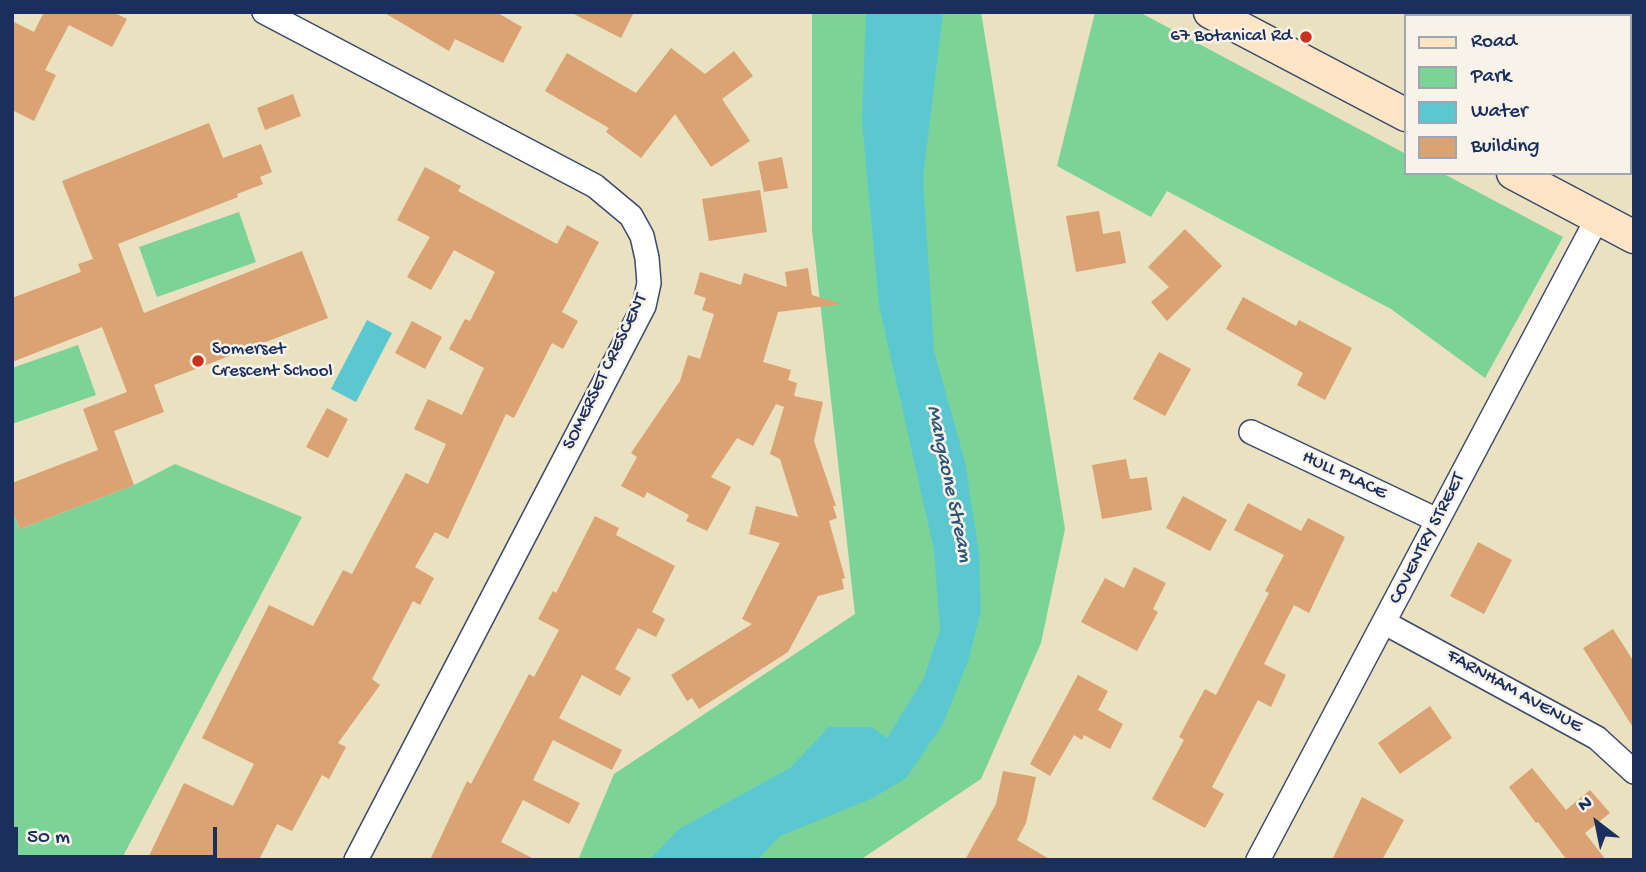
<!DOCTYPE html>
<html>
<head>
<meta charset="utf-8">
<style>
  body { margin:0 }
  #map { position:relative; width:1646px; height:872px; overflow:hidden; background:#e9e1bf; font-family:"Gochi Hand",sans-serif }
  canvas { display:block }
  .frame { position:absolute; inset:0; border:14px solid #1b2f5e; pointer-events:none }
  .legend { position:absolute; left:1404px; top:14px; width:228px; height:161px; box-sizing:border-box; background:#f7f3e8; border:2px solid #9fa5b1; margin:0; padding:9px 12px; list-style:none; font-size:21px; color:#1b2f5e }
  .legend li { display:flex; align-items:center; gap:14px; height:35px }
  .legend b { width:35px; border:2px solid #9fa5b1 }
  .north { position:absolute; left:1562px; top:788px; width:70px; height:70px; -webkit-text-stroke:5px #f7f3e8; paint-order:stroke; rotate:328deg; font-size:19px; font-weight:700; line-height:28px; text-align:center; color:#1b2f5e }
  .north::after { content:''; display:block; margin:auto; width:24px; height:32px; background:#1b2f5e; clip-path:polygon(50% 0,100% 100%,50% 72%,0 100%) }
  .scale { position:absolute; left:14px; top:827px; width:203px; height:32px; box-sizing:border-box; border:4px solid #1b2f5e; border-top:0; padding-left:9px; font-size:21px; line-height:24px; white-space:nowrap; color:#1b2f5e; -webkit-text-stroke:5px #f7f3e8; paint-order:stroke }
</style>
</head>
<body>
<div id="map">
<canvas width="1646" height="872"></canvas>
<div class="frame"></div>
<ul class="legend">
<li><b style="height:9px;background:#ffe4c6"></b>Road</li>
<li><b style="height:19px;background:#7cd398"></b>Park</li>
<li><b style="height:19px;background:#5bc8d1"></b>Water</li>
<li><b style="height:19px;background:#dba273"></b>Building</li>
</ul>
<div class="north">N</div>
<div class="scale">50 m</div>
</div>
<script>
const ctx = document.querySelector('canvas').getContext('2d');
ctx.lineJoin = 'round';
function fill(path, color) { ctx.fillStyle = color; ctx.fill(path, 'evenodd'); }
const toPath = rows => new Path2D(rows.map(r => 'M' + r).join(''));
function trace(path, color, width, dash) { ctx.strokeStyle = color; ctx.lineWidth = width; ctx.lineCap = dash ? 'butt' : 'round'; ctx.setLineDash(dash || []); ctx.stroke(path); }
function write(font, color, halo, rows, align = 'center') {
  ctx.font = font + ' "Gochi Hand",sans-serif'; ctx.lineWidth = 5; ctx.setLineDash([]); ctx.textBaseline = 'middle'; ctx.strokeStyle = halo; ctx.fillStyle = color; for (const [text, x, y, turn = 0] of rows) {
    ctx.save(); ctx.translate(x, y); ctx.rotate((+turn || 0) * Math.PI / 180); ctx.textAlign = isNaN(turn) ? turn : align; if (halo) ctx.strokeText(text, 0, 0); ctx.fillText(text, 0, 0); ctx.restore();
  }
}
const green = toPath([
  [812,12,981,12,1065,529,1041,643,981,779,860,860,578,860,614,774,855,614,812,230],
  [1095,12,1139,12,1406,154,1406,173,1442,173,1563,237,1485,378,1391,309,1167,191,1151,217,1057,166],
  [239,212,256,262,157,297,139,247],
  [78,345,96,395,12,424,12,368],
  [175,464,302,517,121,860,12,860,12,510,20,529,134,485]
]);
const water = toPath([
  [866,12,943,12,923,177,934,351,965,462,979,553,981,611,968,661,943,724,906,778,873,798,780,836,757,860,649,860,679,829,790,768,829,727,871,727,887,738,923,680,940,630,934,550,879,305,862,121],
  [367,320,392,333,356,402,331,389]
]);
const building = toPath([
  [44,12,113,12,127,19,112,47,69,25,45,70,56,75,34,121,12,110,12,21,34,32],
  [383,12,496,12,522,27,503,63,455,39,449,51],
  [570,12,634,12,621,38],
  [671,48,705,74,734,51,753,76,722,99,750,141,711,167,675,114,641,158,606,132,609,128,545,91,567,53,636,93],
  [293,94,301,116,265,130,257,108],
  [209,123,223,158,261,144,272,172,260,177,263,184,237,194,238,197,118,244,144,313,302,251,328,318,154,385,164,412,114,431,134,485,20,529,12,510,12,483,98,450,83,409,127,392,102,327,12,362,12,298,81,272,78,264,93,259,62,181],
  [782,157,788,188,764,192,758,162],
  [425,167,461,186,458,191,557,244,567,225,599,242,562,312,578,321,563,349,552,343,514,418,506,414,448,539,435,532,415,567,434,578,420,605,413,601,372,679,380,685,338,743,346,747,329,779,322,775,292,831,277,824,259,860,147,860,184,783,233,806,254,764,202,738,269,605,313,626,343,570,352,574,406,473,428,484,446,444,414,429,428,399,462,415,484,368,449,349,465,319,470,321,495,272,454,250,431,290,407,277,430,237,397,220],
  [760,190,767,232,709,241,702,199],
  [1099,211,1103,234,1120,231,1126,263,1076,272,1066,216],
  [1185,229,1222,266,1167,321,1151,302,1169,287,1148,267],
  [808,268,812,295,842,304,778,312,763,362,791,370,788,380,797,383,794,396,823,402,814,441,836,506,833,506,837,518,829,521,845,578,842,579,844,589,818,596,788,652,699,709,692,698,687,701,671,675,752,624,742,619,780,543,749,534,756,506,798,517,780,459,770,454,784,407,776,404,753,446,737,438,711,477,731,487,707,531,686,521,689,515,647,492,644,498,621,486,637,457,631,453,680,381,688,355,700,359,714,314,702,310,706,298,694,294,700,272,741,285,744,273,787,287,785,272],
  [1243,297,1296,326,1299,320,1352,348,1325,400,1297,385,1303,373,1226,329],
  [412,321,442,337,425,369,395,353],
  [1159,352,1191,369,1165,416,1133,399],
  [327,408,348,419,328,458,306,447],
  [1126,459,1130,479,1147,477,1152,510,1102,519,1092,465],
  [1183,496,1227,520,1210,551,1166,528],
  [1248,503,1301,531,1308,518,1345,537,1309,613,1294,605,1264,664,1286,675,1271,707,1258,700,1212,787,1224,794,1205,828,1152,799,1184,740,1179,737,1205,689,1216,695,1269,593,1265,591,1284,555,1234,530],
  [595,516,619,528,616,535,675,566,652,612,665,619,656,637,638,628,615,669,631,678,620,696,582,675,559,718,622,750,612,770,553,740,533,780,580,803,569,824,523,800,501,842,536,860,430,860,467,781,471,784,529,674,534,677,559,630,538,619,553,591,556,593],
  [1478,542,1512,560,1484,614,1450,596],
  [1134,567,1166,583,1153,609,1158,612,1137,651,1081,622,1105,578,1124,588],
  [1613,629,1634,662,1634,729,1583,648],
  [1078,675,1108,691,1098,710,1123,724,1110,749,1084,735,1082,740,1074,735,1050,776,1030,764],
  [1430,706,1452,738,1400,774,1378,743],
  [1532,768,1566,810,1590,790,1610,813,1585,833,1606,860,1567,860,1538,822,1536,823,1509,787],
  [1003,771,1036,777,1026,823,1017,840,1051,860,965,860,996,804],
  [1362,797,1404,820,1382,860,1332,860]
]);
const street = toPath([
  [264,12,595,186,631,216,642,236,647,258,649,283,644,306,356,860],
  [1466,16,1468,12],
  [1251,432,1437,520],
  [1385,623,1597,738,1634,772],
  [1258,860,1597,219]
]);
const secondary = toPath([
  [1210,12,1406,115],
  [1513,173,1634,237]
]);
const markers = [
  [1306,37,7,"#c8321e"],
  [198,361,7,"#c8321e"]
];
const poiNames = [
  ["67 Botanical Rd",1292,37],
  ["Somerset",212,350,"left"],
  ["Crescent School",212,372,"left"]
];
const streetNames = [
  ["SOMERSET CRESCENT",606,372,-64],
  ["HULL PLACE",1344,476,25],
  ["COVENTRY STREET",1428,539,-63],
  ["FARNHAM AVENUE",1514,692,29]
];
const waterNames = [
  ["Mangaone Stream",948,484,78]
];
fill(green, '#7cd398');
fill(water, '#5bc8d1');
fill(building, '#dba273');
trace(street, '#3a4a6d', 26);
trace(secondary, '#3a4a6d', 35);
trace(street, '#fff', 23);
trace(secondary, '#ffe4c6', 32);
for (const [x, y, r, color] of markers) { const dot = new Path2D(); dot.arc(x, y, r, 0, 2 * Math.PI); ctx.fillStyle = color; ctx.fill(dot); trace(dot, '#f7f3e8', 2.5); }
write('19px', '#1b2f5e', '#f7f3e8', poiNames, 'right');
write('19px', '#1b2f5e', '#f7f3e8', streetNames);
write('italic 21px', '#2b557b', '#f7f3e8', waterNames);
</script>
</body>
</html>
